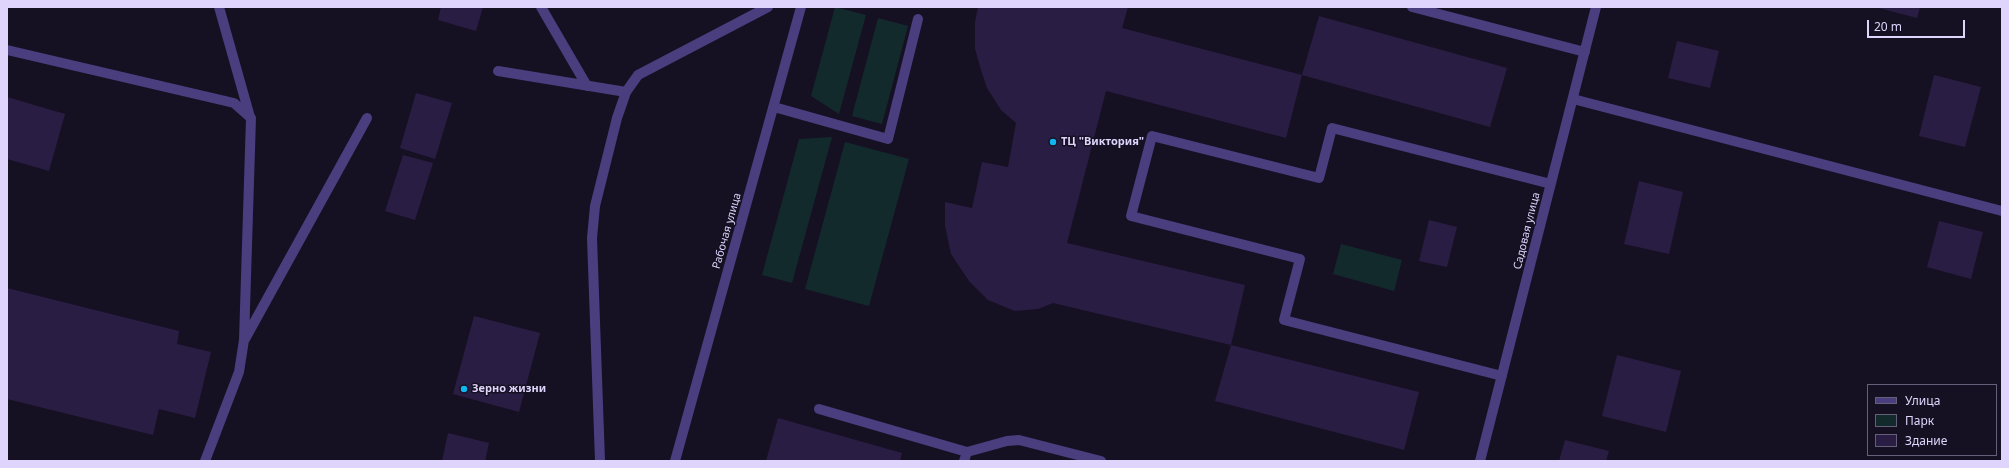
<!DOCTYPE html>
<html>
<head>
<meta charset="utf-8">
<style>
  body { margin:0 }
  #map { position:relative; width:2009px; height:468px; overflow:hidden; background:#161023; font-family:"Noto Sans",sans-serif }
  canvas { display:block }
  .frame { position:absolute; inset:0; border:8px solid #dfd5fc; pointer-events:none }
  .legend { position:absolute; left:1867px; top:384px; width:130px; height:72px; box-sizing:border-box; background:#161023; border:1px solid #665f7a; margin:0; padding:5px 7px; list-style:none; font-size:12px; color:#dfd5fc }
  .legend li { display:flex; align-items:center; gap:8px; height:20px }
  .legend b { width:20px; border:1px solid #665f7a }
  .scale { position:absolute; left:1867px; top:20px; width:98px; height:18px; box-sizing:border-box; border:2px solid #dfd5fc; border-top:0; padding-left:5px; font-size:12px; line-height:14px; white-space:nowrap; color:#dfd5fc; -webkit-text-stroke:3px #161023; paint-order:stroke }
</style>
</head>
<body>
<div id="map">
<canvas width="2009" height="468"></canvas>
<div class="frame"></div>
<ul class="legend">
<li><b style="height:5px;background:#4a3e7f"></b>Улица</li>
<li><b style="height:11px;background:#132a2d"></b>Парк</li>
<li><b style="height:11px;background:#2a1d43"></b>Здание</li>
</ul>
<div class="scale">20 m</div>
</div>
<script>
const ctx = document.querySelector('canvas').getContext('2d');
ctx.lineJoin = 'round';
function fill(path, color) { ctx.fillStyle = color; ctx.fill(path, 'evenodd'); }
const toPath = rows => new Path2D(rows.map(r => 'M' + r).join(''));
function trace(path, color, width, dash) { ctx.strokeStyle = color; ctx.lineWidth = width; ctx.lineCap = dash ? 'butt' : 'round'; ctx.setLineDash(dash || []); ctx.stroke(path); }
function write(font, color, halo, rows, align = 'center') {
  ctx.font = font + ' "Noto Sans",sans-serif'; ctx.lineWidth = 3; ctx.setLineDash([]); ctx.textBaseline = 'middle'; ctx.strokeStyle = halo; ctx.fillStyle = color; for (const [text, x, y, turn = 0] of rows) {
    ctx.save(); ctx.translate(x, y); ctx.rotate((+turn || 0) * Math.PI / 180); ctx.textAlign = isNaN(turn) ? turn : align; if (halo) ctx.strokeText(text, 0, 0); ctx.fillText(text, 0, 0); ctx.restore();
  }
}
const green = toPath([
  [835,7,866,15,839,114,811,96],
  [878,18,908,26,882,124,852,116],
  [832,137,792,283,762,275,799,139],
  [845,142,909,159,869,306,805,289],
  [1341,244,1402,260,1394,291,1333,274]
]);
const building = toPath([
  [441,7,483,7,476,31,438,20],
  [978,7,1128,7,1122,28,1302,75,1319,16,1507,68,1490,127,1302,75,1286,138,1106,91,1067,243,1245,285,1231,345,1053,303,1038,309,1015,311,988,300,969,281,951,254,945,226,945,202,972,208,982,162,1008,167,1016,123,1001,110,987,88,981,70,975,49,975,22],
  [1875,7,1920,7,1917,18],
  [1677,41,1719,51,1710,88,1668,78],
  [1934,75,1981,87,1965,147,1919,136],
  [416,93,452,103,435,159,400,148],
  [7,97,65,114,49,171,7,159],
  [403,155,433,163,415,220,385,211],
  [1639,181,1683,192,1669,254,1624,244],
  [1429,220,1457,227,1447,267,1419,261],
  [1939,221,1983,232,1971,279,1927,267],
  [7,288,179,331,177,344,211,352,195,418,159,409,153,435,7,399],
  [474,316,540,333,519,412,453,394],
  [1231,345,1419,392,1404,450,1215,401],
  [1617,355,1681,371,1666,432,1602,416],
  [778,418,902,453,900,461,766,461],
  [448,433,489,443,485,461,442,461],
  [1565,440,1609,451,1606,461,1559,461]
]);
const minor = toPath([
  [219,7,250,117],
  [541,7,587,86],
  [1412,7,1585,52],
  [7,50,234,103,251,118,244,340,239,372,205,461],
  [498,71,626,92],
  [1573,99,2002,211],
  [774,107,888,139,918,19],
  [245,339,367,118],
  [1502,376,1284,320,1300,259,1131,216,1152,136,1319,178,1332,128,1551,184],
  [819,409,967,452,964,461],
  [967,452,1007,441,1019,440,1101,461],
  [600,461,592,238,595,206,617,118,626,92,638,75,768,7],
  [675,461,801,7],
  [1480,461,1596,7]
]);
const markers = [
  [1053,142,4,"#10b6ed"],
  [464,389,4,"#10b6ed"]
];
const poiNames = [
  ["ТЦ \"Виктория\"",1061,142],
  ["Зерно жизни",472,389]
];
const streetNames = [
  ["Рабочая улица",727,231,-74],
  ["Садовая улица",1527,231,-76]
];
fill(green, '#132a2d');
fill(building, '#2a1d43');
trace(minor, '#4a3e7f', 10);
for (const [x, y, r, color] of markers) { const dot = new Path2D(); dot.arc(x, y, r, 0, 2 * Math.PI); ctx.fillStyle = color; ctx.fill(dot); trace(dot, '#161023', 1.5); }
write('bold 11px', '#dfd5fc', '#161023', poiNames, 'left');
write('11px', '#dfd5fc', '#161023', streetNames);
</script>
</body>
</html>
